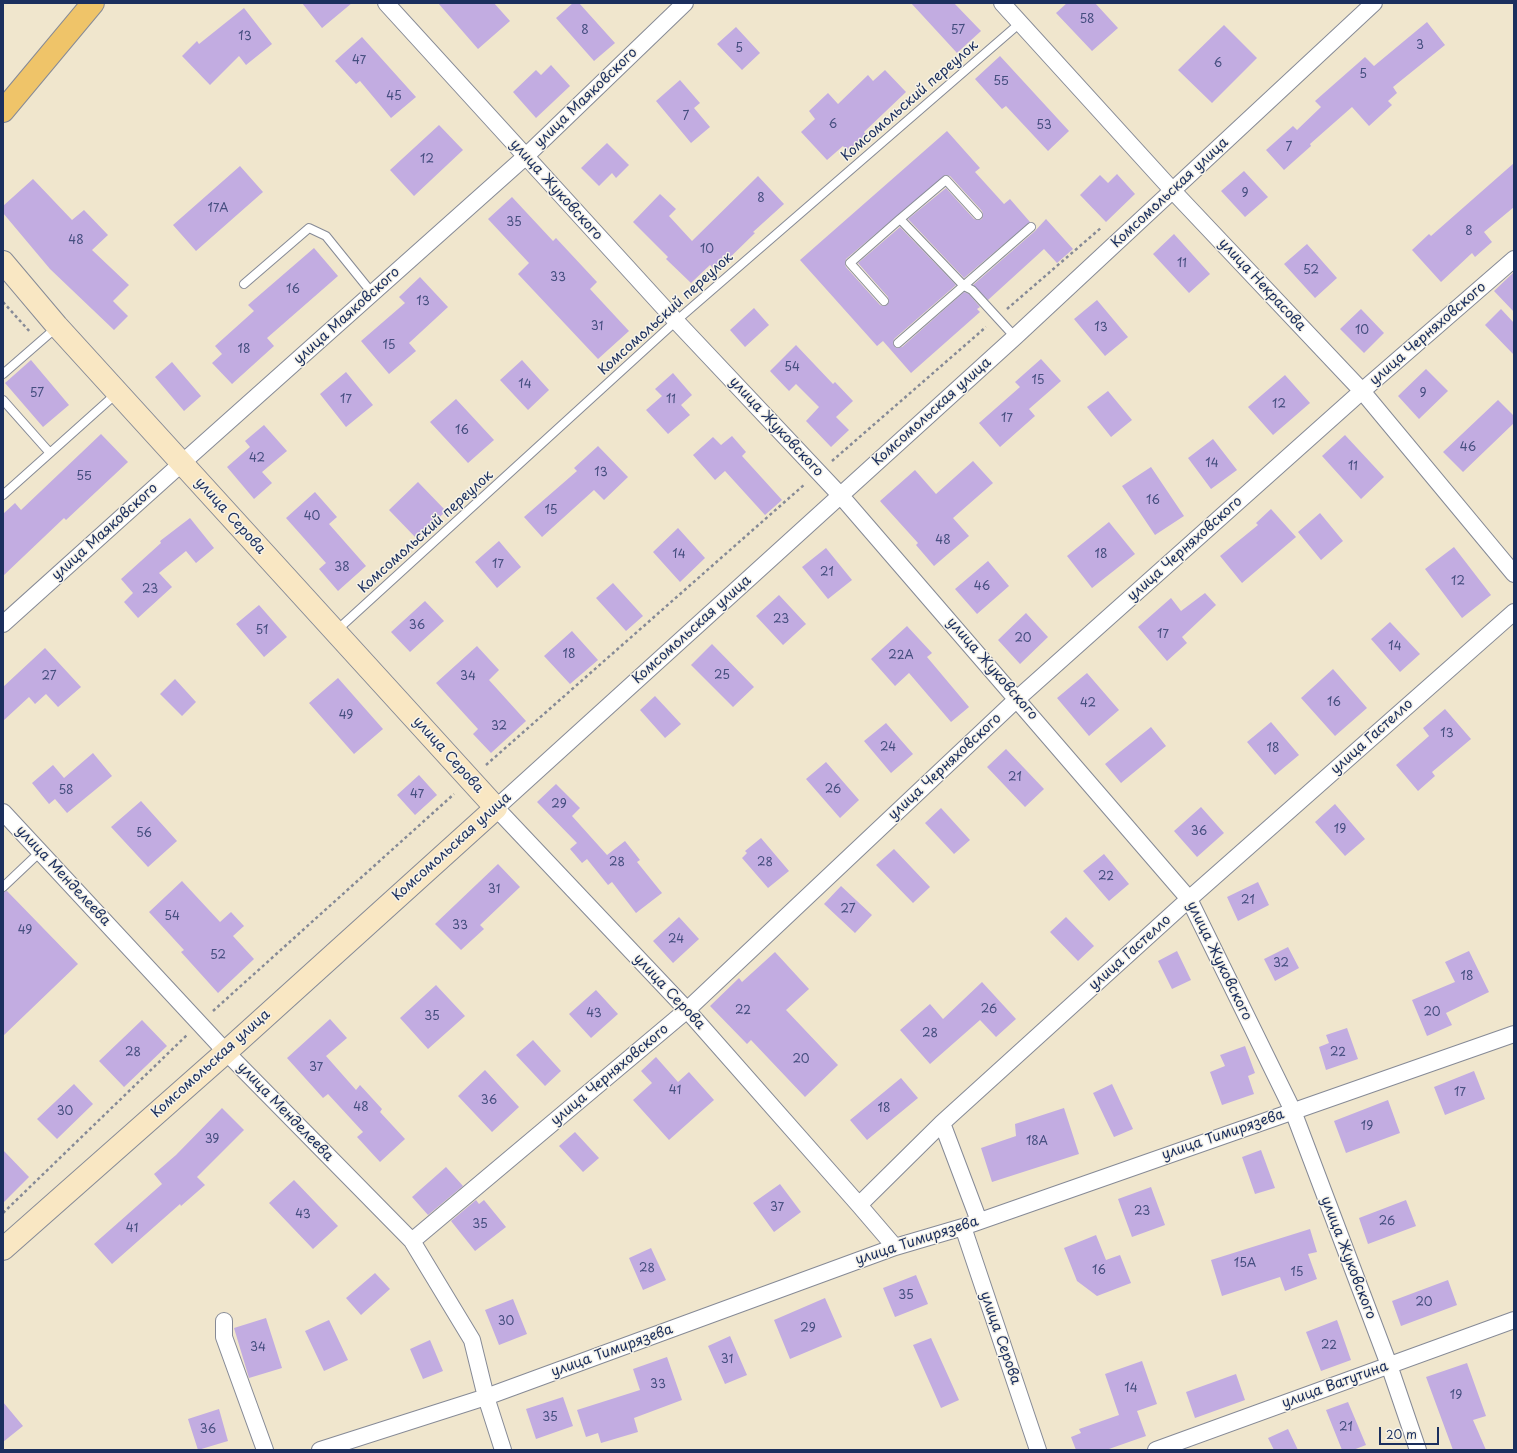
<!DOCTYPE html>
<html>
<head>
<meta charset="utf-8">
<style>
  body { margin:0 }
  #map { position:relative; width:1517px; height:1453px; overflow:hidden; background:#f0e6cd; font-family:"Playpen Sans",sans-serif }
  canvas { display:block }
  .frame { position:absolute; inset:0; border:4px solid #1b2f5e; pointer-events:none }
  .scale { position:absolute; left:1379px; top:1427px; width:60px; height:18px; box-sizing:border-box; border:2px solid #1b2f5e; border-top:0; padding-left:5px; font-size:12px; line-height:14px; white-space:nowrap; color:#1b2f5e; -webkit-text-stroke:3px #f7f3e8; paint-order:stroke }
</style>
</head>
<body>
<div id="map">
<canvas width="1517" height="1453"></canvas>
<div class="frame"></div>
<div class="scale">20 m</div>
</div>
<script>
const ctx = document.querySelector('canvas').getContext('2d');
ctx.lineJoin = 'round';
function fill(path, color) { ctx.fillStyle = color; ctx.fill(path, 'evenodd'); }
const toPath = rows => new Path2D(rows.map(r => 'M' + r).join(''));
function trace(path, color, width, dash) { ctx.strokeStyle = color; ctx.lineWidth = width; ctx.lineCap = dash ? 'butt' : 'round'; ctx.setLineDash(dash || []); ctx.stroke(path); }
function write(font, color, halo, rows, align = 'center') {
  ctx.font = font + ' "Playpen Sans",sans-serif'; ctx.lineWidth = 3; ctx.setLineDash([]); ctx.textBaseline = 'middle'; ctx.strokeStyle = halo; ctx.fillStyle = color; for (const [text, x, y, turn = 0] of rows) {
    ctx.save(); ctx.translate(x, y); ctx.rotate((+turn || 0) * Math.PI / 180); ctx.textAlign = isNaN(turn) ? turn : align; if (halo) ctx.strokeText(text, 0, 0); ctx.fillText(text, 0, 0); ctx.restore();
  }
}
const building = toPath([
  [302,3,352,3,322,28],
  [438,3,494,3,510,21,478,49],
  [573,3,579,3,615,43,594,61,556,18],
  [911,3,954,3,981,31,957,53],
  [1067,3,1095,3,1118,28,1092,51,1056,13],
  [244,8,272,44,246,65,239,56,210,85,182,56,197,41,199,44],
  [1427,22,1445,45,1393,87,1397,93,1388,101,1392,105,1369,126,1352,107,1310,144,1311,146,1284,170,1266,150,1293,126,1297,130,1321,107,1315,101,1365,57,1374,66],
  [1224,25,1257,58,1212,103,1178,70],
  [736,27,760,53,742,70,717,44],
  [362,37,416,97,391,118,360,81,356,84,335,61],
  [1000,56,1069,131,1048,151,1006,106,1002,109,975,79],
  [551,65,570,86,536,118,513,92,536,70,541,75],
  [885,70,906,92,864,132,866,135,847,151,843,146,827,160,801,132,815,119,809,111,828,93,838,104,868,75,873,81],
  [680,80,700,103,694,108,710,127,691,143,656,101],
  [439,125,463,150,414,196,390,170],
  [947,131,980,168,975,172,1004,204,1010,199,1030,222,964,278,908,219,946,188,974,219,979,220,982,219,983,214,982,211,950,176,945,175,846,259,845,264,846,267,880,305,883,306,887,305,889,302,888,297,858,263,900,227,956,285,894,339,893,344,896,348,902,347,964,292,969,294,980,307,977,309,980,312,911,373,883,341,877,346,800,260],
  [607,143,629,165,616,178,612,173,599,186,581,168],
  [1514,163,1514,207,1484,232,1492,242,1475,257,1472,253,1441,282,1412,250,1429,234,1431,236],
  [240,166,263,192,196,251,173,225],
  [1244,171,1268,197,1245,217,1221,191],
  [1117,174,1135,194,1106,222,1080,195,1100,175,1108,183],
  [758,176,784,204,753,232,755,233,716,271,710,265,691,283,666,259,668,257,633,222,660,194,676,209,669,216,692,241],
  [33,179,72,220,84,210,108,235,92,250,129,285,113,301,128,316,114,330,50,269,3,213,3,206],
  [512,197,553,241,556,238,597,282,590,289,629,331,598,359,518,274,529,263,488,219],
  [1046,219,1073,249,1057,263,1044,249,988,300,973,285,1035,231],
  [1174,234,1210,274,1189,293,1153,254],
  [1307,244,1337,278,1315,298,1284,264],
  [314,248,338,276,267,338,274,346,232,384,212,363,222,354,215,346,254,311,248,305],
  [1514,272,1514,312,1494,291],
  [420,277,448,307,409,343,416,351,389,374,361,341,405,303,399,297],
  [1097,300,1128,337,1105,356,1074,319],
  [754,308,769,325,745,347,730,330],
  [1361,309,1384,333,1364,353,1340,329],
  [1501,309,1514,323,1514,355,1485,325],
  [796,345,833,384,835,382,853,401,836,417,849,430,831,447,806,421,819,407,796,384,789,391,770,371],
  [1041,359,1061,381,1029,409,1035,416,1000,447,979,423,1020,387,1015,382],
  [31,360,69,405,43,427,5,383],
  [522,360,549,390,528,410,500,380],
  [172,362,201,396,184,411,155,377],
  [1426,369,1448,391,1419,419,1398,396],
  [346,372,373,405,346,427,320,394],
  [673,373,692,395,681,405,690,415,668,434,646,410,662,396,655,389],
  [1285,375,1310,403,1273,435,1248,407],
  [1108,391,1132,420,1111,437,1087,407],
  [456,399,494,440,468,463,430,422],
  [1498,400,1514,416,1514,423,1463,472,1443,452],
  [264,425,287,451,262,472,272,483,254,499,227,467,250,447,245,441],
  [101,434,128,462,66,520,64,518,3,576,3,514,15,503,21,510],
  [1345,435,1384,477,1361,499,1322,456],
  [732,436,746,452,742,456,782,500,765,515,725,471,715,480,693,455,713,437,721,445],
  [1213,439,1237,470,1211,489,1188,458],
  [598,446,628,477,604,500,594,490,542,537,524,517,577,471,574,468],
  [973,461,993,483,953,518,969,536,934,566,916,545,918,543,880,501,915,470,936,494],
  [1151,467,1184,516,1155,535,1122,486],
  [418,482,446,511,417,539,389,510],
  [315,492,337,517,329,524,366,566,338,591,319,569,326,563,286,518],
  [1271,509,1296,537,1242,583,1220,556,1258,525,1256,523],
  [1320,513,1343,541,1321,560,1298,532],
  [190,518,214,548,196,563,186,551,159,573,172,587,138,618,124,602,133,593,121,579,161,543,160,541],
  [1109,522,1135,554,1092,588,1067,556],
  [678,528,705,558,680,582,653,552],
  [499,541,521,567,497,588,475,562],
  [1454,547,1491,595,1462,618,1425,569],
  [826,548,852,580,828,599,802,567],
  [988,561,1009,586,977,614,955,589],
  [613,583,643,616,626,631,596,598],
  [1205,593,1216,605,1182,637,1187,643,1167,661,1138,627,1171,598,1181,611],
  [779,595,806,624,783,645,756,616],
  [425,601,444,621,410,652,391,632],
  [259,605,287,637,264,657,236,624],
  [1026,613,1048,637,1020,664,998,640],
  [1390,622,1420,654,1400,672,1371,639],
  [907,626,932,653,927,657,969,707,951,722,909,673,895,686,871,659],
  [572,631,598,660,570,684,544,656],
  [712,644,754,687,733,707,691,665],
  [477,646,499,670,489,680,526,721,491,753,473,734,478,729,436,683],
  [45,648,81,687,58,707,46,694,35,704,29,697,3,721,3,687],
  [1333,669,1367,708,1335,736,1301,698],
  [1087,673,1119,710,1089,736,1057,698],
  [338,678,383,729,354,754,309,703],
  [175,679,196,702,182,716,160,694],
  [655,696,681,724,665,738,640,710],
  [1445,709,1471,739,1432,772,1435,776,1418,791,1396,765,1429,736,1423,728],
  [1271,722,1299,755,1275,775,1247,742],
  [886,723,913,754,891,773,864,741],
  [1151,727,1166,746,1121,783,1105,764],
  [1006,749,1044,789,1025,807,987,767],
  [93,753,112,776,67,813,55,799,49,804,32,783,53,765,64,778],
  [826,762,859,800,840,818,806,779],
  [419,775,437,795,415,815,397,795],
  [556,784,580,808,572,816,607,855,625,841,640,860,637,862,662,893,636,913,612,882,608,885,587,859,582,863,570,849,577,843,537,802],
  [141,801,177,841,148,867,111,827],
  [1335,804,1365,839,1345,856,1315,822],
  [1201,807,1224,833,1197,857,1174,831],
  [941,808,970,840,954,854,925,823],
  [761,838,789,871,768,888,742,858,747,853,745,851],
  [894,849,930,887,913,903,876,865],
  [1104,854,1129,884,1109,901,1083,871],
  [498,864,520,887,480,925,484,929,461,950,435,924],
  [182,881,220,922,231,912,244,926,233,936,254,959,218,993,181,952,184,950,149,912],
  [1258,882,1269,905,1238,921,1227,897],
  [841,886,872,915,855,933,824,904],
  [7,891,78,964,3,1036,3,892],
  [679,917,699,939,673,963,653,941],
  [1066,917,1094,946,1078,961,1050,932],
  [1288,947,1299,968,1275,981,1264,959],
  [1177,951,1191,980,1172,989,1158,961],
  [1469,951,1489,992,1446,1013,1452,1025,1427,1036,1412,1000,1455,982,1445,962],
  [775,952,809,989,786,1010,838,1065,805,1097,751,1040,747,1044,710,1006,739,978,742,982],
  [982,982,1016,1019,996,1037,980,1020,930,1064,900,1030,930,1004,943,1019],
  [436,985,465,1016,428,1049,400,1018],
  [596,990,618,1014,591,1038,569,1014],
  [330,1019,347,1038,326,1056,356,1090,360,1085,382,1109,380,1112,405,1139,380,1162,357,1137,363,1132,328,1094,323,1098,287,1058],
  [142,1020,167,1046,124,1087,99,1061],
  [1347,1028,1358,1059,1326,1070,1319,1047,1329,1043,1326,1035],
  [533,1040,561,1071,545,1086,516,1055],
  [1245,1046,1255,1073,1248,1076,1254,1094,1222,1105,1210,1072,1225,1066,1220,1055],
  [656,1057,678,1082,689,1072,714,1100,669,1140,633,1100,652,1083,641,1071],
  [485,1070,519,1107,492,1132,458,1096],
  [1474,1071,1485,1099,1445,1115,1434,1087],
  [901,1078,918,1098,867,1140,850,1120],
  [74,1084,93,1104,57,1139,37,1119],
  [1112,1084,1133,1129,1114,1137,1093,1093],
  [1388,1100,1400,1133,1346,1153,1334,1121],
  [222,1108,244,1130,197,1177,205,1185,181,1206,180,1204,112,1264,94,1244,162,1184,154,1174,176,1155],
  [1064,1108,1079,1154,992,1182,981,1148,1016,1136,1015,1124],
  [575,1132,599,1158,583,1172,559,1146],
  [3,1150,29,1177,3,1203],
  [1261,1150,1275,1188,1255,1194,1242,1157],
  [446,1167,463,1186,428,1215,412,1197],
  [294,1180,338,1226,313,1249,269,1203],
  [780,1184,801,1212,774,1232,753,1203],
  [1151,1187,1165,1225,1132,1237,1118,1199],
  [476,1200,479,1204,484,1200,506,1227,475,1251,451,1221],
  [1406,1200,1416,1226,1368,1244,1359,1218],
  [1310,1229,1317,1252,1308,1254,1317,1279,1285,1291,1280,1277,1222,1296,1211,1260],
  [1096,1235,1106,1260,1120,1255,1131,1283,1097,1296,1077,1281,1064,1248],
  [651,1248,666,1280,643,1290,629,1258],
  [375,1273,390,1289,361,1315,346,1298],
  [916,1275,928,1304,895,1317,883,1288],
  [1448,1280,1457,1305,1401,1326,1392,1301],
  [825,1298,842,1337,790,1359,774,1320],
  [513,1299,527,1334,499,1345,485,1310],
  [266,1318,282,1368,249,1378,234,1328],
  [329,1320,348,1360,324,1371,305,1331],
  [1337,1320,1351,1360,1321,1371,1306,1332],
  [730,1336,747,1375,725,1384,708,1346],
  [931,1338,959,1400,941,1408,913,1345],
  [430,1340,443,1371,423,1379,410,1349],
  [667,1357,682,1400,634,1418,638,1432,601,1443,598,1433,586,1437,577,1410,640,1390,633,1369],
  [1142,1361,1157,1404,1137,1411,1146,1436,1106,1450,1076,1450,1071,1437,1081,1433,1079,1429,1119,1415,1105,1374],
  [1467,1363,1486,1416,1473,1420,1486,1450,1453,1450,1426,1377],
  [1236,1374,1245,1400,1195,1418,1186,1392],
  [563,1397,573,1426,536,1439,526,1409],
  [3,1402,23,1426,3,1442],
  [1348,1402,1366,1445,1353,1450,1342,1450,1326,1410],
  [219,1409,228,1441,198,1450,188,1419],
  [1288,1429,1298,1450,1274,1450,1268,1438]
]);
const path = toPath([
  [3,302,31,333],
  [1007,309,1102,227],
  [832,461,986,327],
  [486,765,805,484],
  [213,1011,454,794],
  [3,1213,187,1035]
]);
const service = toPath([
  [978,215,946,180,900,219,964,286,972,290,1015,337],
  [244,284,309,228,326,236,372,293],
  [884,301,850,263,900,219],
  [898,343,1031,227],
  [3,374,57,327],
  [3,400,50,453],
  [3,495,117,393],
  [336,631,676,321,1020,23],
  [3,887,40,852]
]);
const minor = toPath([
  [386,3,676,321,841,496,1189,899,1293,1111,1389,1365,1418,1450],
  [1002,3,1173,191,1362,391,1514,574],
  [3,624,182,463,525,157,685,3],
  [3,812,226,1052,412,1241,472,1340,486,1397,503,1450],
  [942,1123,979,1221],
  [859,1205,942,1123,1189,899,1514,612],
  [963,1227,1038,1450],
  [412,1241,687,1010,1017,699,1362,391,1514,259],
  [895,1247,859,1205,687,1010,496,808,1015,337,1374,3],
  [224,1321,224,1337,265,1450],
  [320,1450,486,1397,895,1247,963,1227,1514,1034],
  [1156,1450,1514,1320]
]);
const secondary = toPath([
  [3,262,57,326,496,808,226,1052,3,1249]
]);
const primary = toPath([
  [3,111,93,3]
]);
const numberNames = [
  ["58",1087,20],
  ["8",585,31],
  ["57",958,31],
  ["13",245,37],
  ["3",1420,46],
  ["5",739,49],
  ["47",359,61],
  ["6",1218,64],
  ["5",1363,75],
  ["55",1001,82],
  ["45",394,97],
  ["7",686,117],
  ["6",833,125],
  ["53",1044,126],
  ["7",1289,148],
  ["12",427,160],
  ["9",1245,194],
  ["8",761,199],
  ["17А",218,209],
  ["35",514,223],
  ["8",1469,232],
  ["48",76,241],
  ["10",707,250],
  ["11",1182,264],
  ["52",1311,271],
  ["33",558,278],
  ["16",293,290],
  ["13",423,302],
  ["31",597,327],
  ["13",1101,328],
  ["10",1362,331],
  ["15",389,346],
  ["18",244,350],
  ["54",792,368],
  ["15",1038,381],
  ["14",525,385],
  ["57",37,394],
  ["9",1423,394],
  ["17",346,400],
  ["11",671,400],
  ["12",1279,405],
  ["17",1007,419],
  ["16",462,431],
  ["46",1468,448],
  ["42",257,459],
  ["14",1212,464],
  ["11",1353,467],
  ["13",601,473],
  ["55",84,477],
  ["16",1153,501],
  ["15",551,511],
  ["40",312,517],
  ["48",943,541],
  ["14",679,555],
  ["18",1101,555],
  ["17",498,565],
  ["38",342,568],
  ["21",827,573],
  ["12",1458,582],
  ["46",982,587],
  ["23",150,590],
  ["23",781,620],
  ["36",417,626],
  ["51",262,631],
  ["17",1163,635],
  ["20",1023,639],
  ["14",1395,647],
  ["18",569,655],
  ["22А",901,656],
  ["25",722,676],
  ["27",49,677],
  ["34",468,677],
  ["16",1334,703],
  ["42",1088,704],
  ["49",346,716],
  ["32",499,727],
  ["13",1447,734],
  ["24",888,748],
  ["18",1273,749],
  ["21",1015,778],
  ["26",833,790],
  ["58",66,791],
  ["47",417,795],
  ["29",559,805],
  ["19",1340,830],
  ["36",1199,832],
  ["56",144,834],
  ["28",617,863],
  ["28",765,863],
  ["22",1106,877],
  ["31",494,890],
  ["21",1248,901],
  ["27",848,910],
  ["54",172,917],
  ["33",460,926],
  ["49",25,931],
  ["24",676,940],
  ["52",218,956],
  ["32",1281,964],
  ["18",1467,977],
  ["26",989,1010],
  ["22",743,1011],
  ["20",1432,1013],
  ["43",594,1014],
  ["35",432,1017],
  ["28",930,1034],
  ["28",133,1053],
  ["22",1338,1053],
  ["20",801,1060],
  ["37",316,1068],
  ["41",675,1091],
  ["17",1460,1093],
  ["36",489,1101],
  ["48",361,1108],
  ["18",884,1109],
  ["30",65,1112],
  ["19",1367,1127],
  ["39",212,1140],
  ["18А",1037,1142],
  ["37",777,1208],
  ["23",1142,1212],
  ["43",303,1215],
  ["26",1387,1222],
  ["35",480,1225],
  ["41",132,1229],
  ["15А",1245,1264],
  ["28",647,1269],
  ["16",1099,1271],
  ["15",1297,1273],
  ["35",906,1296],
  ["20",1424,1303],
  ["30",506,1322],
  ["29",808,1329],
  ["22",1329,1346],
  ["34",258,1348],
  ["31",727,1360],
  ["33",658,1385],
  ["14",1131,1389],
  ["19",1456,1396],
  ["35",550,1418],
  ["21",1346,1428],
  ["36",208,1430]
];
const streetNames = [
  ["улица Маяковского",586,98,-44],
  ["Комсомольский переулок",910,101,-41],
  ["улица Жуковского",556,190,48],
  ["Комсомольская улица",1170,193,-43],
  ["улица Некрасова",1262,285,47],
  ["Комсомольский переулок",666,314,-42],
  ["улица Маяковского",347,316,-42],
  ["улица Черняховского",1428,334,-41],
  ["Комсомольская улица",932,412,-42],
  ["улица Жуковского",776,427,47],
  ["улица Серова",230,516,48],
  ["улица Маяковского",105,532,-42],
  ["Комсомольский переулок",426,532,-42],
  ["улица Черняховского",1185,549,-42],
  ["Комсомольская улица",692,630,-42],
  ["улица Жуковского",992,669,49],
  ["улица Гастелло",1372,737,-42],
  ["улица Серова",448,755,48],
  ["улица Черняховского",945,767,-43],
  ["Комсомольская улица",452,847,-42],
  ["улица Менделеева",63,876,47],
  ["улица Гастелло",1130,953,-42],
  ["улица Жуковского",1219,961,64],
  ["улица Серова",669,992,47],
  ["Комсомольская улица",211,1064,-42],
  ["улица Черняховского",610,1075,-40],
  ["улица Менделеева",285,1112,46],
  ["улица Тимирязева",1223,1135,-19],
  ["улица Тимирязева",917,1241,-18],
  ["улица Жуковского",1348,1258,69],
  ["улица Серова",1000,1338,71],
  ["улица Тимирязева",612,1351,-20],
  ["улица Ватутина",1335,1385,-20]
];
fill(building, '#c2ace1');
trace(service, '#868a96', 10);
trace(minor, '#868a96', 18);
trace(secondary, '#868a96', 24);
trace(primary, '#868a96', 24);
trace(path, '#868a96', 2.5, [3, 3]);
trace(service, '#fff', 8);
trace(minor, '#fff', 16);
trace(secondary, '#f9e7c3', 22);
trace(primary, '#efc469', 22);
write('12px', '#454e7f', null, numberNames);
write('14px', '#1b2f5e', '#f7f3e8', streetNames);
</script>
</body>
</html>
